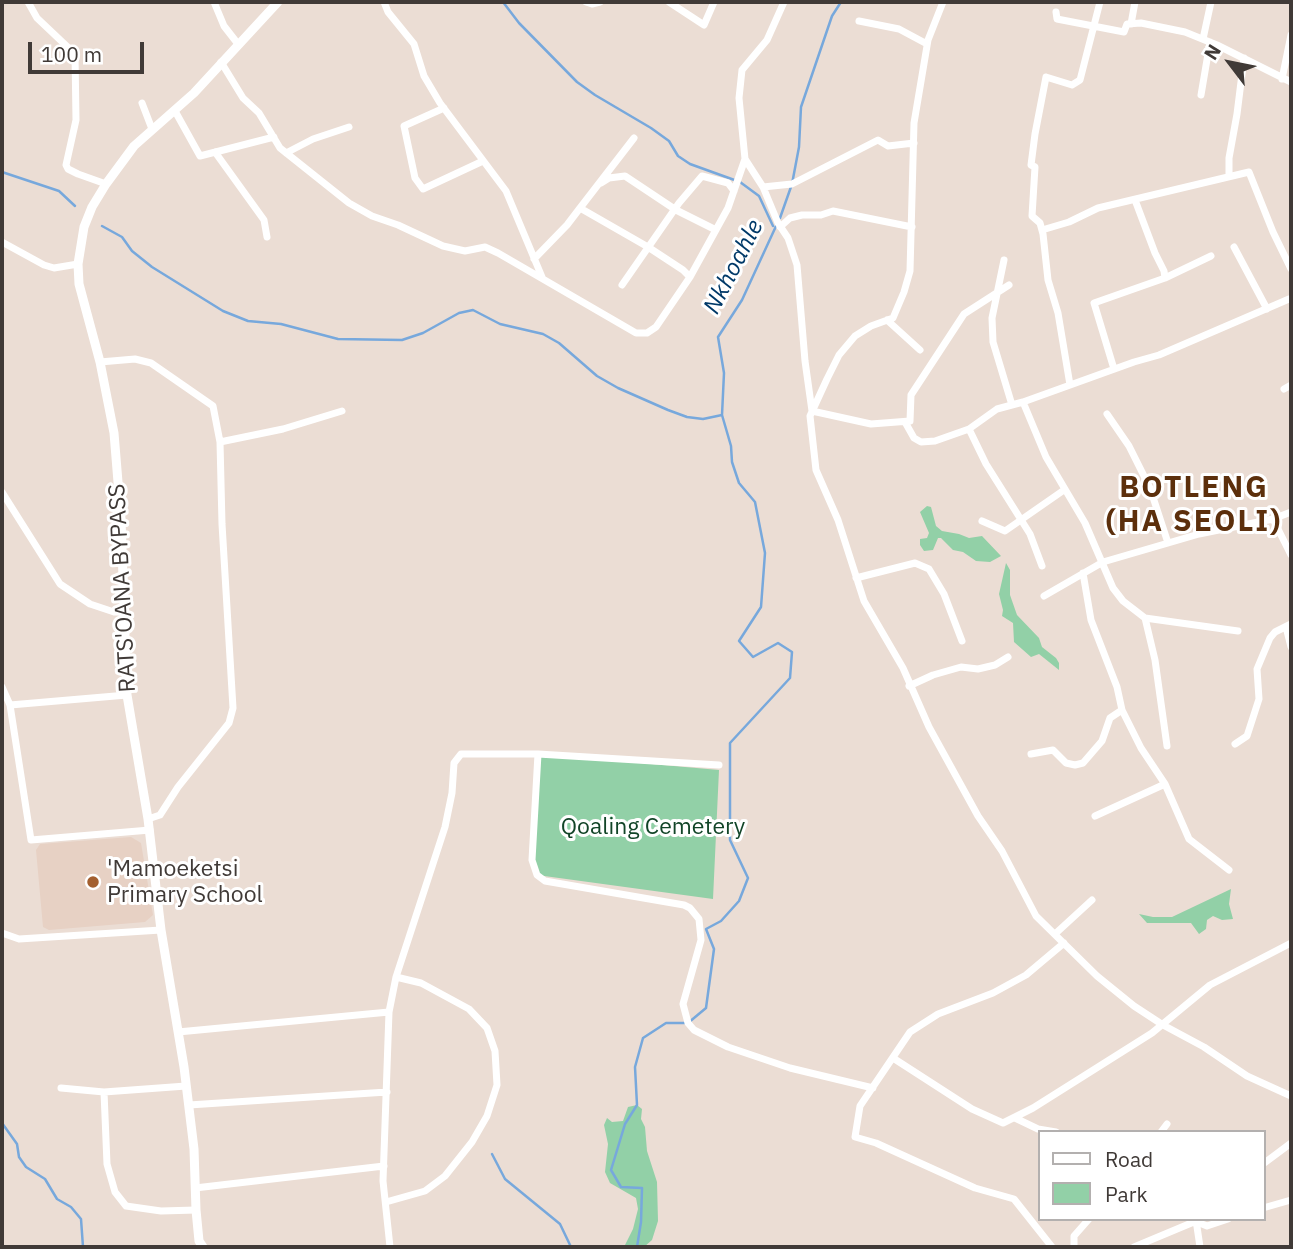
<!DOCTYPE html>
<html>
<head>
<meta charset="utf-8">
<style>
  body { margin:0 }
  #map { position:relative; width:1293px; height:1249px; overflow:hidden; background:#ebddd4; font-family:"IBM Plex Sans",sans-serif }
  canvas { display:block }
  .frame { position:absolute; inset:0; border:4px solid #403a37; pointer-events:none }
  .legend { position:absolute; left:1038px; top:1130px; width:228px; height:91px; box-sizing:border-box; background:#fff; border:2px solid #b3b0af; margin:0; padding:9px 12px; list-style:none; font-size:21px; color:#403a37 }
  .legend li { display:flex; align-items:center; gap:14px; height:35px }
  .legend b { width:35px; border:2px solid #b3b0af }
  .north { position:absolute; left:1195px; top:28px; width:70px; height:70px; -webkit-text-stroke:5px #fff; paint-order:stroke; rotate:302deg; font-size:19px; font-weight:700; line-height:28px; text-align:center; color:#403a37 }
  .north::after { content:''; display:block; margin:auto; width:24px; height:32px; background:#403a37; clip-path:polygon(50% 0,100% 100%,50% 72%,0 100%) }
  .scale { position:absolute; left:28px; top:42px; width:116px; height:32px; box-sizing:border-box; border:4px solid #403a37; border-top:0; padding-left:9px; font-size:21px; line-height:24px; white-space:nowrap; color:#403a37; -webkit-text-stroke:5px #fff; paint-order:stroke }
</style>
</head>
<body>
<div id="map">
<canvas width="1293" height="1249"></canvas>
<div class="frame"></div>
<ul class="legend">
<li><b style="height:9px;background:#fff"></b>Road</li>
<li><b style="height:19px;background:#92d0a7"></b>Park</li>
</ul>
<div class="north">N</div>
<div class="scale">100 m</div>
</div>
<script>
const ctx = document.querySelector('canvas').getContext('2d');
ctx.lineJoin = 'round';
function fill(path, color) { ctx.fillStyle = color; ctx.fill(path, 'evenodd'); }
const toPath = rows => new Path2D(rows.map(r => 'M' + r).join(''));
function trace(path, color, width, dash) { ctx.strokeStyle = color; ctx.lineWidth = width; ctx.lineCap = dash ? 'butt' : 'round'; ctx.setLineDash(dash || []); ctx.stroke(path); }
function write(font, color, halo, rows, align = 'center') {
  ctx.font = font + ' "IBM Plex Sans",sans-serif'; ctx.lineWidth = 6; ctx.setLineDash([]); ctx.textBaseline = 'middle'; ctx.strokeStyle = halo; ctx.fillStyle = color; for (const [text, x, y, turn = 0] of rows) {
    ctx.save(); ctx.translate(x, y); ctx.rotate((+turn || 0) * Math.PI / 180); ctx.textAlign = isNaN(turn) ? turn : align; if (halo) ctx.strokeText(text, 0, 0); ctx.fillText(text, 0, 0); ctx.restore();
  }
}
const built = toPath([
  [131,837,141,843,153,915,145,922,49,930,43,927,36,850,40,844]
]);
const green = toPath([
  [927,506,931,507,936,526,942,531,959,534,969,538,982,536,1001,556,990,562,976,561,963,552,953,550,941,538,938,538,933,550,924,551,920,545,920,539,927,538,929,533,920,512],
  [1006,563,1010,570,1010,595,1017,615,1039,638,1042,647,1056,658,1059,663,1059,670,1039,654,1031,657,1014,642,1013,623,1002,616,1003,610,999,594],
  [538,754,719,770,713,899,537,875,532,860],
  [1231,889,1229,904,1233,919,1222,920,1213,916,1207,920,1206,929,1199,934,1191,923,1147,923,1139,914,1153,917,1172,917],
  [637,1105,642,1109,641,1119,645,1127,647,1151,657,1182,658,1221,652,1240,644,1247,624,1247,633,1229,638,1209,636,1198,610,1183,605,1172,608,1144,604,1125,607,1118,612,1122,623,1121,628,1107]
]);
const stream = toPath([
  [503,2,519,23,577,82,595,95,651,128,669,141,678,156,690,164,740,182,759,196,773,226],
  [2,172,59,191,75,206],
  [780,218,792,184,799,147,801,107,832,16,841,2],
  [102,226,122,237,132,251,152,267,223,311,248,321,281,324,338,339,402,340,423,333,459,313,473,310,500,324,543,334,559,343,597,376,618,388,668,410,687,417,703,419,722,415],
  [2,1123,17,1144,19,1157,26,1167,45,1179,57,1199,71,1207,81,1219,83,1247],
  [492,1154,505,1179,560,1224,571,1247],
  [637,1247,641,1222,642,1188,621,1187,611,1170,625,1124,637,1105,635,1067,643,1038,666,1023,688,1023,706,1008,714,949,706,929,721,921,739,901,748,878,730,840,730,743,790,678,792,652,778,643,753,657,739,641,761,607,765,553,755,502,739,483,732,462,731,446,722,415,724,373,718,337,742,300,777,224]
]);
const minor = toPath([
  [28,2,37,18,75,54,76,120,66,165,68,169,78,174,106,184],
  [214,2,224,26,238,44],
  [384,2,388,12,414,44,424,76,440,103,506,191,542,277],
  [586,2,592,4,600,2],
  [669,2,704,25,714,2],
  [784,2,767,40,742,70,739,98,745,159,763,187,778,223,788,238,797,265,805,361,812,411,871,424,910,421,911,395,964,314,1009,285],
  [943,2,928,40,914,123,910,271,904,292,893,318,871,326,855,336,839,355,827,379,810,416,816,470,838,520,864,601,903,668,929,727,978,816,1002,851,1036,916,1097,976,1134,1006,1163,1025,1204,1047,1247,1076,1291,1096],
  [1056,12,1057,19,1124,32,1127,24,1141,23,1185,32,1217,45,1291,82],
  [859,21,899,29,927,44],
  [1131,24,1135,2],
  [1203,39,1211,2],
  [221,62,243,98,259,113,280,148,349,203,372,216,398,225,443,246,465,251,485,247,498,253,636,333,647,333,656,327,690,277,728,208,745,159],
  [1282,79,1291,35],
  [1201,95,1210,42],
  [142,103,152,129],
  [444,108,404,126,415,178,423,189,483,161],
  [175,111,200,156,274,137],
  [215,152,264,220,267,237],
  [286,153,313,139,349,127],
  [1229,176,1229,158,1237,114,1244,58],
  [601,183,609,178,625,176,676,210,716,230],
  [763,187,792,184,878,140,888,146,914,143],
  [580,208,634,138],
  [780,227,790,218,802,215,821,215,833,211,912,227],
  [1042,230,1069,222,1098,208,1249,172,1273,232,1291,269],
  [2,242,44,265,54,268,78,264],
  [1234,247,1267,309],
  [534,259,567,225,580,208,648,247,683,270,690,277],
  [1004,260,992,318,993,342,1012,405],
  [1165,278,1211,256],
  [622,285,679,203,702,176,728,183,734,191],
  [887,320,920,350],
  [100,362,135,359,151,363,213,406,220,442,222,524,233,708,229,723,178,787,160,815,148,819],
  [1114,369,1094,303,1165,278,1164,271,1155,253,1135,200],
  [1070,385,1058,313,1048,280,1043,234,1040,223,1032,216,1035,167,1031,165,1035,134,1046,77,1072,85,1080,80,1100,2],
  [1284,389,1291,385],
  [1023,402,1046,457,1085,523,1113,588,1123,601,1145,618,1155,660,1167,746],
  [1107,414,1129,446,1150,488,1168,543],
  [905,422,914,438,921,442,935,441,969,429],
  [220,442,283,429,342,411],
  [2,492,60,584,90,604,114,612,124,612],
  [1273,519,1291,555],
  [982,521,1005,531,1064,490],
  [1042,566,1030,534,986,464,969,429,997,409,1023,402,1134,362,1159,355,1289,299],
  [1083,573,1091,620,1117,687,1122,710,1141,748,1165,784,1189,839,1229,870],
  [856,578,915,563,929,569,944,594,962,641],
  [1044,596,1103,562,1199,534,1273,519,1291,512],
  [1145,618,1238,631],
  [1286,627,1291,647],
  [909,686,933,675,961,667,978,669,995,665,1008,657],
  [2,687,10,705,31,840,150,830],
  [10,705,127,695],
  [1235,744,1247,736,1259,699,1257,669,1270,638,1275,632,1291,624],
  [538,754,532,860,537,875,545,881,684,905,690,908,699,919,701,940,683,1004,688,1023,694,1030,728,1047,790,1068,873,1088],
  [1031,754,1053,750,1066,763,1075,765,1083,763,1102,741,1110,718,1122,710],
  [1095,816,1165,784],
  [2,933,19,939,161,930],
  [1055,934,1092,900],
  [178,1032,389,1012],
  [893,1058,972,1109,1003,1123,1033,1108,1152,1033,1210,985,1291,943],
  [61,1088,104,1092,186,1086],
  [104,1092,107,1164,115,1192,126,1206,161,1211,196,1210],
  [189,1105,387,1092],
  [1015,1118,1038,1129,1056,1132],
  [1161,1132,1167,1124],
  [1263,1164,1291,1143],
  [195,1188,384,1166],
  [386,1202,425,1191,445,1176,472,1142,487,1116,497,1085,495,1051,487,1028,469,1009,421,983,396,977],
  [1263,1208,1291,1200],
  [1196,1220,1200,1247],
  [1197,1222,1207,1226,1228,1219],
  [390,1247,383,1181,389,1012,396,977,445,827,452,793,454,763,461,754,538,754,719,765],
  [1052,1247,1014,1199,975,1188,876,1143,855,1137,860,1106,910,1032,938,1014,993,993,1026,975,1064,943],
  [1074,1247,1074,1236,1089,1219],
  [1134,1247,1201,1219]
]);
const tertiary = toPath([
  [203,1247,199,1241,196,1210,194,1149,184,1067,161,930,148,819,127,695,121,519,114,433,100,362,79,284,78,264,84,227,92,207,106,184,134,146,194,93,278,2]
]);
const markers = [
  [93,882,7,"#a35f2f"]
];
const streetNames = [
  ["RATS'OANA BYPASS",123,588,-93]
];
const parkNames = [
  ["Qoaling Cemetery",653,827]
];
const poiNames = [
  ["'Mamoeketsi",107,869],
  ["Primary School",107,895]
];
const waterNames = [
  ["Nkhoahle",734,267,-63]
];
const districtNames = [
  ["BOTLENG",1194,488],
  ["(HA SEOLI)",1194,522]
];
fill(built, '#e7d1c4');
fill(green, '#92d0a7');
trace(stream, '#77a8dc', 2.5);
trace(minor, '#fff', 7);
trace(tertiary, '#fff', 9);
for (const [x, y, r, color] of markers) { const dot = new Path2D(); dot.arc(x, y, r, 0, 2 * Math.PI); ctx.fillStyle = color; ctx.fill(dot); trace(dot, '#fff', 2.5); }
write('23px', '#403a37', '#fff', streetNames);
write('23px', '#124528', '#fff', parkNames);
write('23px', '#403a37', '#fff', poiNames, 'left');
write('italic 24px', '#003968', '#fff', waterNames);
ctx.letterSpacing = '2px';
write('bold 30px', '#5c2f0c', '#fff', districtNames);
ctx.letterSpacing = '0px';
</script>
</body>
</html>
